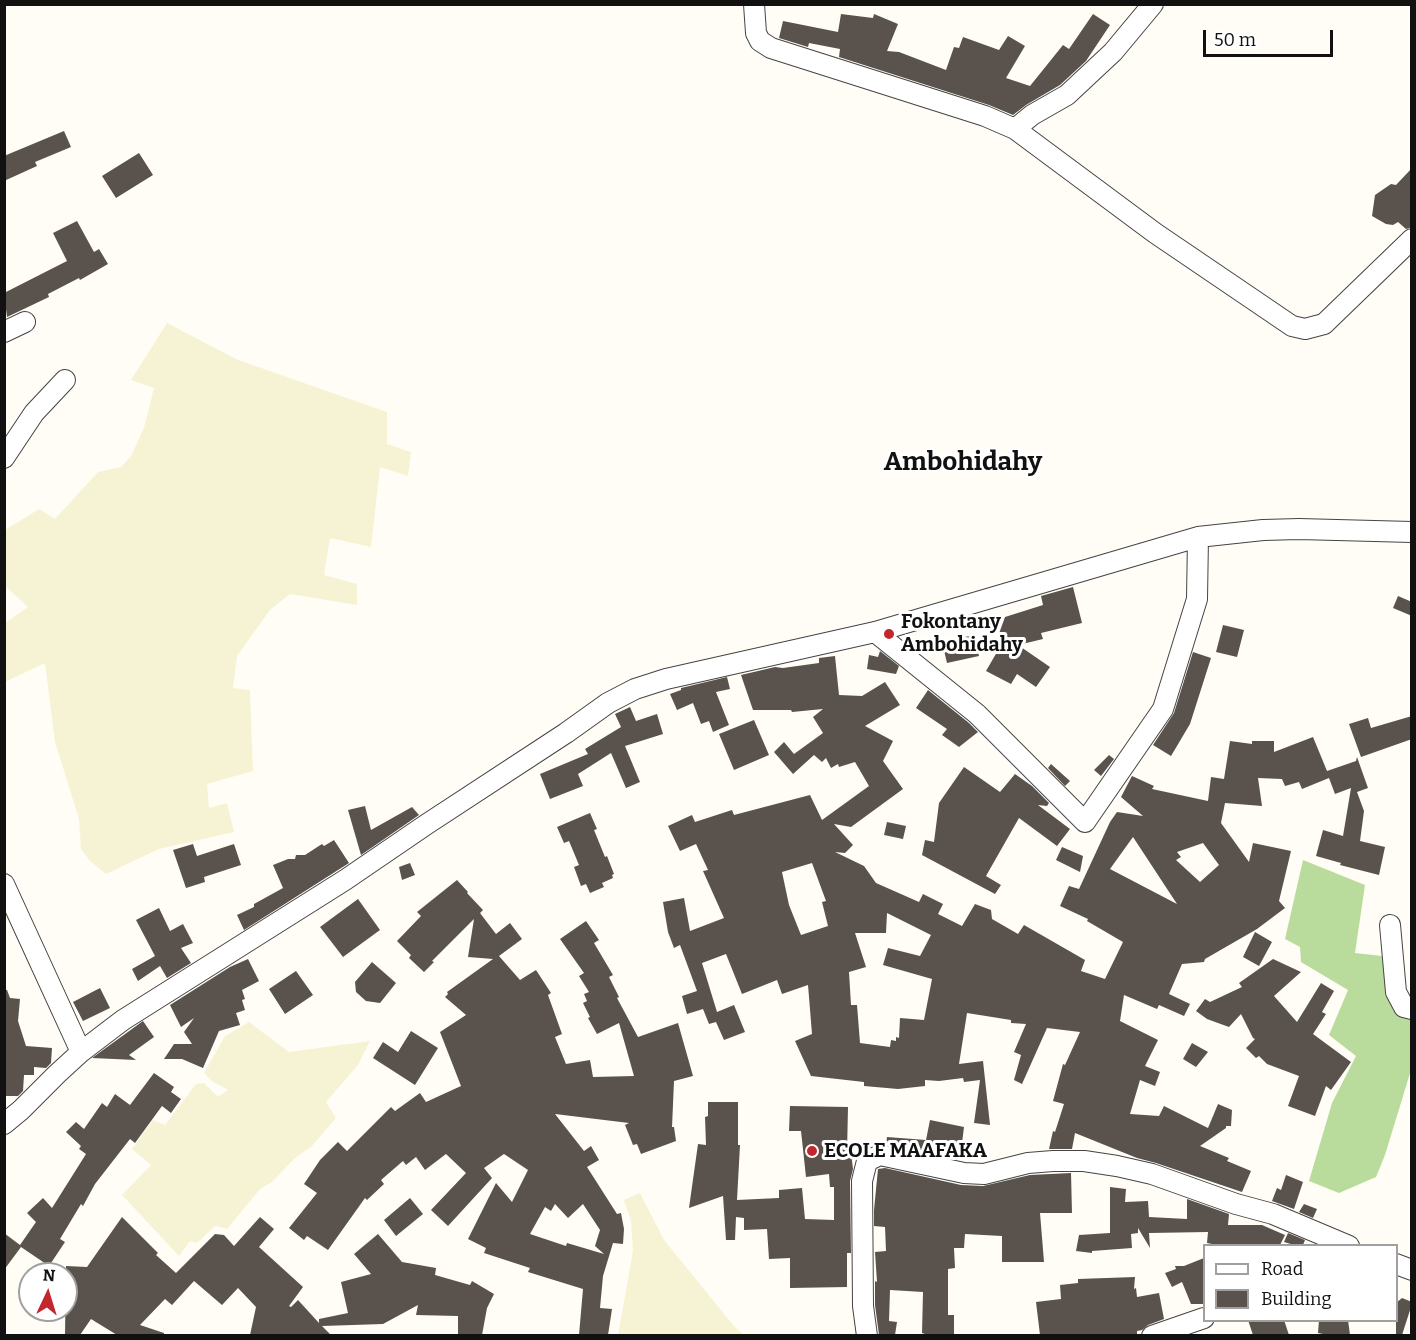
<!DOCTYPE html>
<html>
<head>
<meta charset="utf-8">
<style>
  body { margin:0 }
  #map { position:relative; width:1416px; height:1340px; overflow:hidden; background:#fffdf5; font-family:Bitter,serif }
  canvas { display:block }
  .frame { position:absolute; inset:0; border:6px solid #111; pointer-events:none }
  .legend { position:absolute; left:1203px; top:1244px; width:195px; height:78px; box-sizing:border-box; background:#fff; border:2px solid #a0a0a0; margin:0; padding:8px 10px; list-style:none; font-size:18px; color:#111 }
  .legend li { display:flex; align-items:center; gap:12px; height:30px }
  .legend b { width:30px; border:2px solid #a0a0a0 }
  .north { position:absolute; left:18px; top:1262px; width:60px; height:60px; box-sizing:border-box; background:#fff; border:2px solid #a0a0a0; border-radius:50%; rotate:4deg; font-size:16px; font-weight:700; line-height:24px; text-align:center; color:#111 }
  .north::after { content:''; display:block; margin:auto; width:21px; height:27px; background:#c4262e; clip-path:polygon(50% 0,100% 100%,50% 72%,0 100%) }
  .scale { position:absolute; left:1203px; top:30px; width:130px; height:27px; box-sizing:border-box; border:3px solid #111; border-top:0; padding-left:8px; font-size:18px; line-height:21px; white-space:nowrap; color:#111; -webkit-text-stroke:4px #fff; paint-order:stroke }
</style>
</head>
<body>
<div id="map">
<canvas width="1416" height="1340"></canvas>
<div class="frame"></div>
<ul class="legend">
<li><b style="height:8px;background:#fff"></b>Road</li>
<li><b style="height:16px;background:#5a524d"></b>Building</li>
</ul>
<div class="north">N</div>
<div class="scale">50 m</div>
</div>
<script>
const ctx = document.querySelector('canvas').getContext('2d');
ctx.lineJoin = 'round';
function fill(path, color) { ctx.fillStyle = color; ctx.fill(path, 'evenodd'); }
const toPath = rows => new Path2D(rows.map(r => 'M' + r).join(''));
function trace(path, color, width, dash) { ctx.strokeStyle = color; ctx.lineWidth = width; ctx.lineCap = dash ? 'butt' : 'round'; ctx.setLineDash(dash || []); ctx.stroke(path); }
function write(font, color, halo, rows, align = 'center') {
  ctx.font = font + ' Bitter,serif'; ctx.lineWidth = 6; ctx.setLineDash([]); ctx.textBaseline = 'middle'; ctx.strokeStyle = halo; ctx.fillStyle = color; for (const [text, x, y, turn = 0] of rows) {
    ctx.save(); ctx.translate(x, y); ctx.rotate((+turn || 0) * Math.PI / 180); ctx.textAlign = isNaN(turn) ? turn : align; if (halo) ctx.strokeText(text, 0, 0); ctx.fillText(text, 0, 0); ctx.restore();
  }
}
const farmland = toPath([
  [167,323,238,360,387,412,387,444,411,452,408,476,380,467,371,547,330,538,324,575,357,584,357,605,290,594,270,610,237,656,233,688,250,690,253,771,207,784,209,808,227,803,234,832,159,849,106,874,90,861,81,849,79,819,55,742,45,663,5,682,5,623,28,607,5,586,5,530,39,509,55,519,98,472,121,467,131,456,144,428,154,388,131,380],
  [249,1022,289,1052,370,1041,358,1065,326,1102,336,1118,312,1146,294,1159,272,1182,260,1189,227,1229,215,1226,197,1243,190,1241,179,1256,122,1195,151,1165,132,1149,153,1120,165,1125,196,1084,204,1083,218,1097,228,1090,212,1081,204,1073,225,1036],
  [640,1193,664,1240,734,1326,744,1335,618,1335,633,1251,631,1221,624,1200]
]);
const forest = toPath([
  [1303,860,1365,885,1355,953,1382,956,1388,998,1411,1012,1411,1070,1385,1155,1376,1177,1339,1193,1309,1181,1332,1103,1356,1056,1329,1035,1348,990,1301,962,1300,947,1285,939]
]);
const building = toPath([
  [841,14,873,18,874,14,898,24,887,51,899,52,946,70,954,47,959,48,963,37,999,50,1008,36,1025,46,1006,78,1030,86,1063,45,1069,49,1093,14,1110,25,1086,61,1060,85,1026,105,1013,115,989,105,839,57,840,49,809,43,808,47,779,38,783,21,838,32],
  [64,131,71,147,35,162,37,166,4,181,4,156],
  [139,153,153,175,116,198,102,176],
  [1412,168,1412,227,1406,229,1398,222,1393,225,1386,224,1372,216,1375,195,1391,184,1396,185],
  [77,221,94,252,99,249,108,264,80,280,79,278,48,294,49,297,7,317,4,293,67,261,53,233],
  [1073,587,1082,623,1041,633,1043,639,1018,645,1050,667,1036,687,1017,674,1011,684,986,671,997,652,992,653,1005,617,1043,605,1041,596],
  [1398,596,1412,602,1412,616,1393,608],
  [1223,625,1244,630,1237,657,1216,652],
  [974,635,979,656,947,663,942,642],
  [880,651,899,666,896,674,867,669,869,655,878,657],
  [1193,652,1211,658,1190,724,1171,756,1153,745,1174,713],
  [835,656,839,695,862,696,885,682,900,705,865,726,893,741,883,761,903,789,851,827,834,824,853,845,845,853,835,852,864,866,876,883,919,902,923,894,943,904,938,914,962,926,975,904,991,910,992,919,1018,934,1024,925,1085,960,1081,971,1105,979,1123,942,1087,921,1088,919,1060,906,1069,886,1079,889,1110,822,1117,812,1143,816,1121,797,1132,776,1154,786,1152,789,1208,801,1211,777,1224,779,1230,741,1252,744,1252,741,1274,741,1274,752,1313,737,1327,771,1356,761,1357,757,1368,788,1357,792,1364,811,1360,841,1385,847,1379,875,1340,865,1341,863,1316,856,1323,830,1343,836,1351,788,1335,794,1329,778,1302,789,1299,782,1285,786,1282,779,1258,778,1262,806,1225,803,1221,823,1249,862,1253,843,1291,851,1279,901,1285,908,1257,929,1205,959,1204,962,1182,964,1169,994,1190,1004,1184,1016,1159,1005,1157,1009,1124,995,1120,1021,1158,1040,1145,1066,1160,1072,1155,1086,1140,1080,1130,1114,1159,1116,1164,1106,1208,1128,1218,1104,1232,1110,1231,1126,1226,1126,1226,1128,1200,1146,1229,1158,1227,1161,1251,1171,1242,1192,1156,1163,1137,1158,1075,1133,1072,1149,1049,1149,1053,1131,1055,1132,1064,1104,1053,1101,1063,1064,1065,1065,1080,1032,1047,1028,1022,1084,1014,1080,1021,1055,1014,1052,1026,1024,1011,1023,1011,1020,967,1013,959,1064,983,1061,990,1125,974,1123,980,1080,964,1082,963,1078,939,1081,925,1080,925,1086,898,1089,864,1086,864,1082,811,1076,795,1041,812,1034,808,985,782,994,777,980,742,994,726,954,702,963,717,1012,734,1005,745,1032,724,1040,716,1022,709,1024,703,1009,687,1014,682,996,697,991,680,945,674,948,668,932,663,902,684,898,690,931,724,918,703,871,708,870,696,844,680,851,668,826,692,815,695,822,732,810,734,815,810,795,822,820,869,786,855,762,839,767,838,764,831,768,826,758,822,762,814,755,793,774,774,752,784,742,794,754,823,733,813,717,823,709,792,712,791,710,753,710,741,675,775,667,783,668,819,663,819,658],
  [1133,837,1177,904,1110,869],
  [1203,843,1219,865,1200,882,1176,860,1181,857,1177,852],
  [812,863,826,901,822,902,828,926,801,935,789,905,782,872],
  [887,913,931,935,920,956,888,948,883,965,932,979,924,1020,900,1018,899,1038,896,1037,896,1041,891,1040,890,1047,860,1043,857,1005,851,1005,849,972,866,967,855,933,886,933],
  [727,677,730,689,716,692,729,725,713,732,709,721,701,724,693,703,677,710,670,694,681,690,681,688],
  [928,690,969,723,978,732,959,747,942,735,947,729,916,708],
  [630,707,636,721,657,714,663,734,625,746,640,782,626,788,611,753,578,774,583,786,550,799,540,774,588,754,585,749,621,727,615,714],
  [1412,716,1412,739,1361,757,1349,724,1368,718,1371,728],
  [754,720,769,755,734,770,719,734],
  [1109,755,1114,759,1101,776,1094,770],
  [1051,764,1070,781,1065,786,1048,768],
  [964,767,1000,792,1015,774,1032,786,1049,803,1047,806,1038,805,1070,829,1057,846,1019,818,986,876,1001,885,995,894,922,855,925,840,934,842,939,803],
  [365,806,371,830,412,807,419,815,361,855,348,810],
  [590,813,597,829,594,830,605,857,607,856,614,874,612,875,613,878,602,883,604,887,590,893,586,884,581,886,574,867,579,865,569,841,564,843,557,827],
  [887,822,906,826,903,839,884,835],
  [334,840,349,863,244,930,237,915,254,907,254,904,283,888,273,865,288,859,295,859,296,855,305,855,322,844,324,846],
  [193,844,197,856,234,844,241,865,204,877,205,882,186,888,173,850],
  [1062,847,1083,856,1080,872,1056,860],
  [410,863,415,875,402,880,399,867],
  [457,880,468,892,467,893,483,910,480,913,496,934,510,923,522,939,499,956,520,980,536,970,551,993,548,995,562,1034,555,1037,566,1064,590,1060,593,1077,634,1076,619,1023,597,1034,588,1018,590,1017,583,1003,587,1001,584,994,589,992,579,976,584,973,560,939,586,921,599,940,594,943,613,975,609,977,619,997,617,998,638,1037,678,1023,693,1076,674,1081,672,1127,674,1127,676,1141,641,1154,637,1144,633,1145,625,1125,629,1123,555,1114,584,1151,591,1146,599,1160,587,1167,617,1214,621,1213,624,1229,623,1244,613,1243,603,1276,600,1308,612,1309,608,1335,579,1335,583,1289,528,1272,530,1268,484,1253,486,1248,468,1239,496,1183,512,1202,528,1170,504,1154,484,1168,492,1178,448,1226,431,1210,466,1173,446,1154,425,1170,416,1157,406,1165,403,1161,381,1180,384,1184,367,1200,365,1198,328,1250,307,1236,304,1240,289,1228,317,1193,304,1184,320,1160,338,1142,347,1151,391,1107,395,1111,420,1093,426,1102,461,1086,440,1032,466,1015,445,997,448,994,447,992,493,959,468,957,474,919,432,961,434,962,424,972,409,958,411,955,397,941,421,916,417,912],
  [555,1204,568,1218,583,1204,600,1230,595,1246,604,1254,567,1243,566,1246,530,1234,545,1207,551,1211],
  [358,899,380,930,343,957,320,927],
  [159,908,170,931,183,924,193,943,181,948,191,963,167,978,160,966,138,981,132,969,155,956,136,920],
  [1255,932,1272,942,1259,966,1243,957],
  [248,959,259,981,242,990,245,999,242,1000,245,1010,236,1013,240,1025,219,1031,203,1068,182,1059,164,1059,174,1044,192,1044,184,1032,194,1018,181,1027,170,1005,230,967],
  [1273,959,1301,972,1274,996,1297,1022,1321,983,1334,991,1322,1012,1326,1014,1313,1034,1351,1062,1331,1090,1326,1086,1315,1116,1288,1106,1299,1076,1267,1064,1259,1056,1256,1058,1246,1048,1255,1039,1253,1038,1241,1014,1229,1027,1207,1019,1196,1011,1205,999,1210,1002,1242,987,1239,983],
  [372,962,396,983,380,1003,366,1001,356,992,355,982],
  [296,971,313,995,285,1014,269,989],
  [100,988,110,1008,83,1021,73,1002],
  [4,990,7,990,10,998,20,999,18,1021,26,1046,52,1048,51,1063,46,1068,34,1067,34,1075,24,1075,23,1091,18,1096,4,1096],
  [143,1021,154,1037,129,1055,136,1060,92,1058],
  [411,1031,438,1048,415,1085,373,1058,383,1042,398,1052],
  [1192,1043,1208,1052,1196,1067,1183,1059],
  [154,1073,174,1087,171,1092,181,1099,171,1113,162,1106,135,1143,130,1139,95,1184,83,1206,81,1204,60,1239,65,1242,49,1266,21,1247,4,1270,4,1233,20,1245,36,1222,27,1213,43,1198,52,1208,86,1154,79,1149,81,1146,66,1132,76,1122,84,1129,102,1103,107,1107,115,1094,130,1105],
  [708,1102,738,1102,738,1145,740,1145,737,1200,779,1198,779,1190,802,1188,805,1219,834,1220,834,1187,830,1187,829,1174,806,1177,801,1131,789,1131,790,1106,848,1107,847,1153,851,1153,853,1169,850,1181,851,1253,847,1253,847,1287,790,1288,790,1258,769,1259,767,1229,744,1230,744,1218,736,1217,735,1240,726,1240,723,1196,689,1208,698,1144,706,1145,705,1117,708,1116],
  [930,1120,964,1127,962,1143,948,1141,945,1157,886,1144,887,1137,926,1140],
  [885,1168,961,1185,983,1186,1030,1175,1071,1173,1072,1213,1040,1213,1044,1262,1002,1262,1002,1236,965,1234,964,1248,954,1248,955,1268,948,1269,948,1315,954,1315,954,1335,928,1335,922,1333,923,1292,890,1290,889,1321,897,1322,895,1335,879,1335,875,1305,875,1281,877,1282,875,1252,886,1251,885,1227,874,1226,874,1210,878,1169],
  [1286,1175,1303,1182,1294,1209,1272,1201,1277,1188,1281,1190],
  [1110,1187,1126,1189,1125,1202,1148,1201,1149,1217,1187,1219,1187,1199,1229,1214,1228,1225,1262,1225,1285,1235,1280,1245,1209,1245,1212,1244,1207,1243,1208,1232,1149,1233,1150,1248,1138,1228,1138,1233,1131,1234,1132,1248,1092,1251,1092,1253,1076,1251,1079,1235,1110,1233],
  [410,1198,423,1214,396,1236,384,1220],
  [1304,1204,1317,1209,1313,1218,1299,1212],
  [122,1217,158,1253,156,1255,176,1273,215,1234,224,1235,234,1246,260,1217,274,1229,259,1247,303,1287,289,1306,291,1307,298,1300,319,1323,319,1319,348,1313,341,1282,371,1274,354,1254,378,1234,402,1262,436,1268,435,1275,470,1285,472,1281,494,1294,487,1308,482,1335,458,1335,458,1316,416,1315,418,1305,383,1324,322,1326,331,1335,250,1335,256,1307,238,1288,222,1305,194,1281,172,1305,165,1299,140,1325,164,1333,164,1335,117,1335,91,1319,80,1335,65,1335,66,1266,87,1267],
  [1288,1233,1305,1240,1303,1245,1294,1245,1284,1242],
  [1204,1258,1204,1304,1191,1304,1182,1282,1172,1287,1165,1273,1176,1269,1175,1266,1184,1266],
  [1135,1277,1134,1289,1136,1288,1137,1297,1159,1293,1164,1319,1148,1325,1142,1330,1137,1331,1137,1334,1130,1335,1040,1335,1036,1302,1061,1299,1060,1285,1078,1283,1078,1279],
  [1402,1298,1412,1302,1412,1304,1402,1335,1396,1335,1396,1303],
  [1248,1320,1284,1320,1289,1335,1253,1335],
  [1319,1320,1348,1320,1350,1335,1323,1335,1323,1334,1318,1333]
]);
const minor = toPath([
  [754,4,756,33,760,41,771,48,985,116,1015,129,1155,233,1292,326,1305,329,1324,324,1412,239],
  [1015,129,1032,115,1067,95,1113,52,1153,4],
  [4,332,25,322],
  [4,458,34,413,65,380],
  [875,632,977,714,1085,822,1163,709,1197,599,1198,537],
  [4,884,81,1052],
  [1390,925,1396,992,1404,1007,1412,1009],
  [4,1124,21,1110,57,1074,81,1052,123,1020,345,880,427,824,566,733,608,703,635,689,666,679,875,632,1198,537,1263,530,1299,529,1412,532],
  [1396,1264,1412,1270],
  [867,1336,863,1306,862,1181,867,1161,880,1155,964,1173,984,1174,1028,1163,1053,1161,1084,1161,1117,1166,1152,1174,1236,1204,1273,1214,1349,1246],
  [1152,1336,1204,1318]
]);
const markers = [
  [889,634,6,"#c4262e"],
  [812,1151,6,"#c4262e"]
];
const poiNames = [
  ["Fokontany",901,622],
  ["Ambohidahy",901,645],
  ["ECOLE MAAFAKA",824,1151]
];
const districtNames = [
  ["Ambohidahy",963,463]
];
fill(farmland, '#f6f3d4');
fill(forest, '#b9dc9c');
fill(building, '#5a524d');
trace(minor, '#444', 22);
trace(minor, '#fff', 20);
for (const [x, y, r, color] of markers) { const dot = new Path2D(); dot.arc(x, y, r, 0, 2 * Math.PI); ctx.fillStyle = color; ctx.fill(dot); trace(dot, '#fff', 2); }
write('bold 20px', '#111', '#fff', poiNames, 'left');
write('bold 26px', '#111', '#fff', districtNames);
</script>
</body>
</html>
